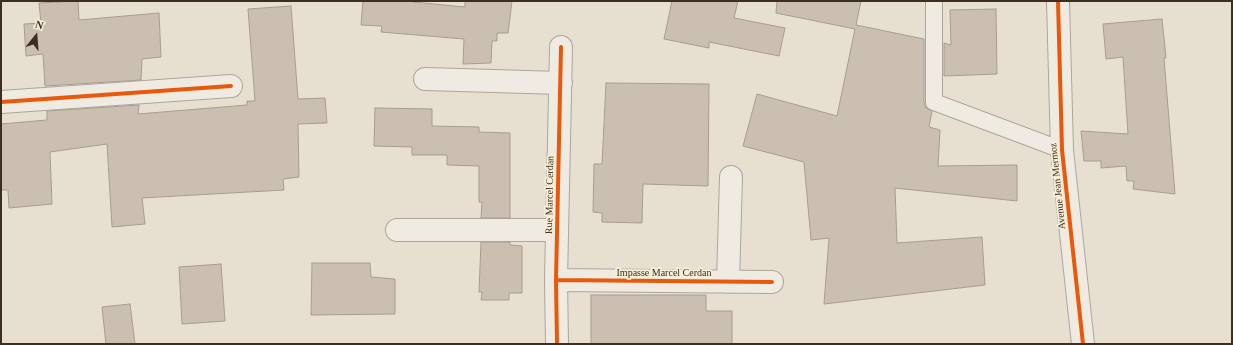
<!DOCTYPE html>
<html>
<head>
<meta charset="utf-8">
<style>
  body { margin:0 }
  #map { position:relative; width:1233px; height:345px; overflow:hidden; background:#e7e0d1; font-family:"Times New Roman",serif }
  canvas { display:block }
  .frame { position:absolute; inset:0; border:2px solid #3d2e20; pointer-events:none }
  .north { position:absolute; left:16px; top:16px; width:40px; height:40px; -webkit-text-stroke:3px #f7eed8; paint-order:stroke; rotate:17deg; font-size:11px; font-weight:700; line-height:16px; text-align:center; color:#3d2e20 }
  .north::after { content:''; display:block; margin:auto; width:14px; height:18px; background:#3d2e20; clip-path:polygon(50% 0,100% 100%,50% 72%,0 100%) }
</style>
</head>
<body>
<div id="map">
<canvas width="1233" height="345"></canvas>
<div class="frame"></div>
<div class="north">N</div>
</div>
<script>
const ctx = document.querySelector('canvas').getContext('2d');
ctx.lineJoin = 'round';
function fill(path, color) { ctx.fillStyle = color; ctx.fill(path, 'evenodd'); }
const toPath = rows => new Path2D(rows.map(r => 'M' + r).join(''));
function trace(path, color, width, dash) { ctx.strokeStyle = color; ctx.lineWidth = width; ctx.lineCap = dash ? 'butt' : 'round'; ctx.setLineDash(dash || []); ctx.stroke(path); }
function write(font, color, halo, rows, align = 'center') {
  ctx.font = font + ' "Times New Roman",serif'; ctx.lineWidth = 3.5; ctx.setLineDash([]); ctx.textBaseline = 'middle'; ctx.strokeStyle = halo; ctx.fillStyle = color; for (const [text, x, y, turn = 0] of rows) {
    ctx.save(); ctx.translate(x, y); ctx.rotate((+turn || 0) * Math.PI / 180); ctx.textAlign = isNaN(turn) ? turn : align; if (halo) ctx.strokeText(text, 0, 0); ctx.fillText(text, 0, 0); ctx.restore();
  }
}
const building = toPath([
  [78,1,79,20,159,13,161,57,142,59,141,80,45,86,43,54,26,56,24,24,41,23,39,3,78,1],
  [363,1,413,1,413,2,465,7,465,1,512,1,508,33,497,33,497,41,492,41,491,63,463,64,464,39,381,32,382,26,361,25,363,1],
  [672,1,738,1,734,18,785,28,779,56,709,42,709,48,664,39,672,1],
  [777,1,861,1,856,25,924,39,924,102,926,108,932,111,929,127,940,130,938,166,1017,165,1017,201,895,188,897,243,982,237,985,285,824,304,829,238,811,240,804,162,743,146,757,94,837,116,855,29,776,13,777,1],
  [291,6,298,99,325,98,327,123,298,124,299,177,283,179,284,190,142,198,145,224,112,227,107,144,50,152,52,204,9,208,8,190,1,190,1,124,47,120,47,111,139,105,138,114,247,105,247,101,255,101,248,9,291,6],
  [996,9,997,74,944,76,944,43,951,45,950,10,996,9],
  [1162,19,1166,58,1164,58,1175,194,1133,189,1134,181,1127,181,1126,166,1101,168,1101,161,1084,161,1081,131,1128,134,1123,57,1106,59,1103,24,1162,19],
  [606,83,709,84,708,186,643,184,642,223,602,222,602,213,593,212,594,164,602,164,606,83],
  [375,108,432,109,432,126,479,127,479,132,510,133,510,218,481,218,482,202,479,202,479,166,447,165,447,155,412,155,412,147,374,146,375,108],
  [481,242,510,242,510,245,522,246,522,293,509,293,509,300,481,300,482,292,479,292,481,242],
  [312,263,370,263,371,277,395,279,395,314,311,315,312,263],
  [221,264,225,321,182,324,179,267,221,264],
  [591,295,706,295,706,311,732,311,732,344,591,344,591,295],
  [130,304,135,344,106,344,102,307,130,304]
]);
const service = toPath([
  [934,1,934,102,1062,150]
]);
const minor = toPath([
  [425,79,561,83],
  [1,102,231,86],
  [397,230,557,230],
  [556,280,772,282],
  [728,282,731,177],
  [557,344,556,280,561,47]
]);
const tertiary = toPath([
  [1058,1,1062,150,1083,344]
]);
const cycleway = toPath([
  [1058,1,1062,150,1083,344],
  [1,102,231,86],
  [556,280,772,282],
  [557,344,556,280,561,47]
]);
const streetNames = [
  ["Avenue Jean Mermoz",1058,186,-96],
  ["Rue Marcel Cerdan",550,195,-89],
  ["Impasse Marcel Cerdan",664,273]
];
fill(building, '#cbbfb2');
trace(building, '#a89c90', 1);
trace(service, '#ada599', 18);
trace(minor, '#ada599', 24);
trace(tertiary, '#ada599', 24);
trace(service, '#efebe3', 16);
trace(minor, '#efebe3', 22);
trace(tertiary, '#efebe3', 22);
trace(cycleway, '#e8590c', 4);
write('10px', '#3d2e20', '#f7eed8', streetNames);
</script>
</body>
</html>
